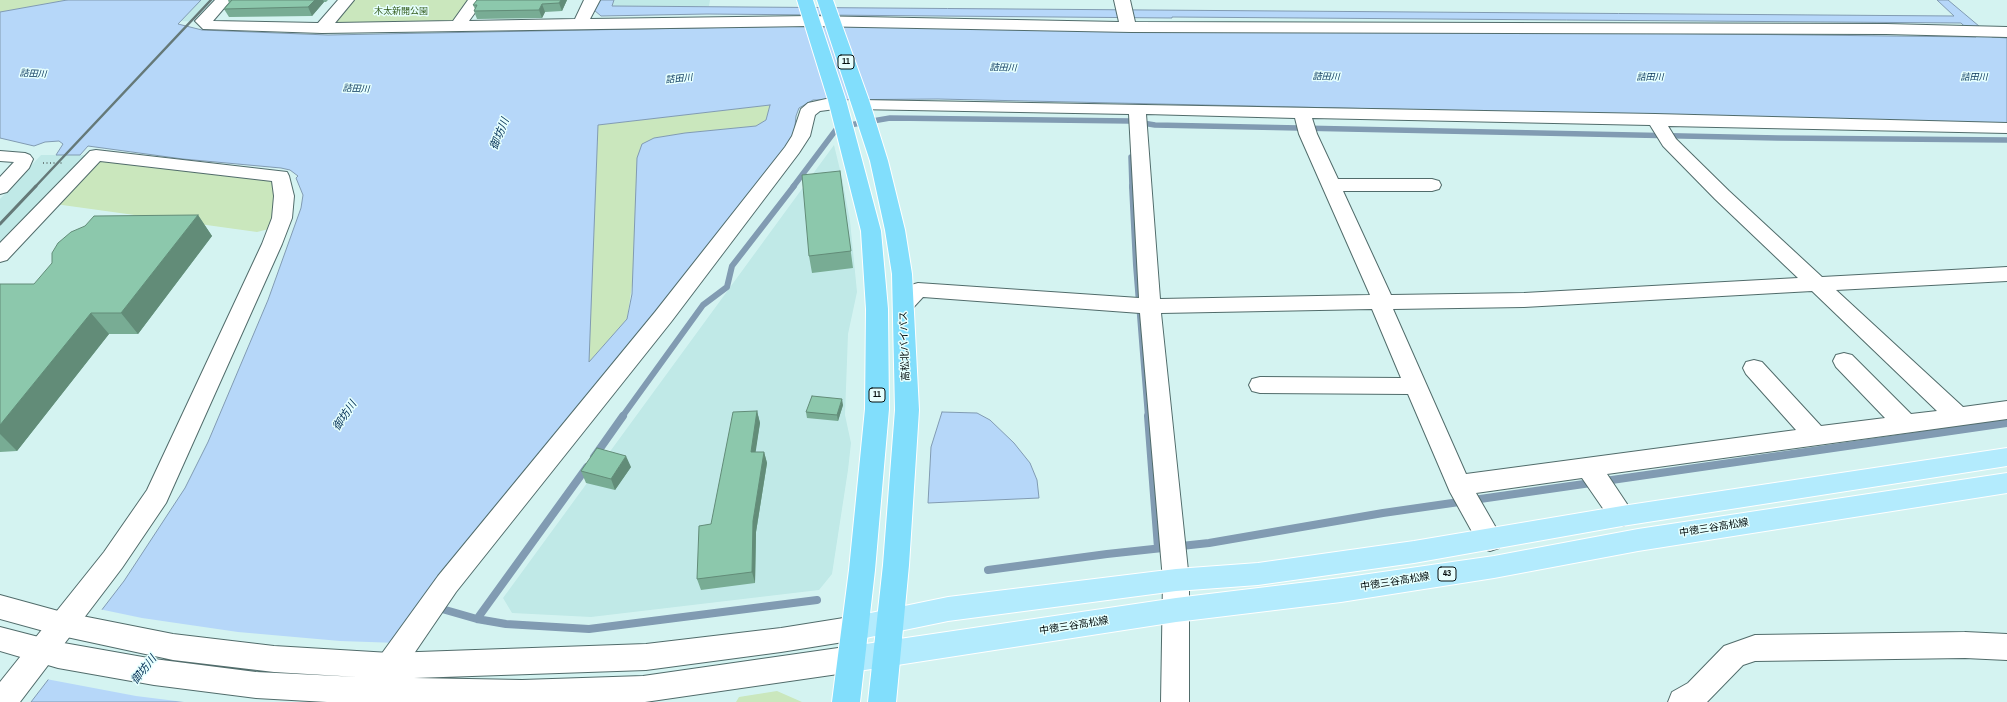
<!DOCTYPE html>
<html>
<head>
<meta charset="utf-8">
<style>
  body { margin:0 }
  canvas { display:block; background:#d4f3f1 }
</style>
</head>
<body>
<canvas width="2007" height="702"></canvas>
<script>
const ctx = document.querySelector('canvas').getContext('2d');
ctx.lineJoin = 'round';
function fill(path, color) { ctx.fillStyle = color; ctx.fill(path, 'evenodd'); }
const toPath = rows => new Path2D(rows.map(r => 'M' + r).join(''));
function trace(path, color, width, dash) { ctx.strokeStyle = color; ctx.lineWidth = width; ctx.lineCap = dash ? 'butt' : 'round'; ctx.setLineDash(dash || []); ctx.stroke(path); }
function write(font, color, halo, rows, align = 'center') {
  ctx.font = font + ' "Archivo Narrow","Noto Sans JP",sans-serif'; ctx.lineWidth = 3; ctx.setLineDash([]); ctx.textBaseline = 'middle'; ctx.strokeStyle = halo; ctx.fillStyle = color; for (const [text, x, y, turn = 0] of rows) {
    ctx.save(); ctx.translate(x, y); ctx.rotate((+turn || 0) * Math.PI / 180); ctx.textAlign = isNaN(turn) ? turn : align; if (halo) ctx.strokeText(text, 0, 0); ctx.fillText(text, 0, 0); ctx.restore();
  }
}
const built = toPath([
  [201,0,219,0,198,22,180,21],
  [614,0,710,0,709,6,612,6],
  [834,145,842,178,850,221,857,292,848,334,845,415,851,443,848,470,832,574,819,590,591,617,512,613,503,598],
  [41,155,89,155,0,248,0,199]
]);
const green = toPath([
  [0,0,67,0,0,12],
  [353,0,469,0,452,25,332,26],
  [770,105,766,120,756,126,685,133,654,138,627,319,588,363,598,125],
  [102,161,275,182,273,228,257,232,55,204,93,165],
  [777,691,802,702,736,702,739,697]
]);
const water = toPath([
  [67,0,201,0,178,24,202,30,328,35,795,26,1131,27,1976,37,1961,23,1172,17,1172,18,707,14,601,16,594,10,600,0,614,0,612,6,1954,16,1937,0,1948,0,1992,37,2007,38,2007,123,938,99,813,100,799,108,796,116,794,137,352,702,31,702,124,581,185,488,208,442,268,300,301,208,303,195,296,178,298,176,290,170,281,168,183,159,88,146,80,155,56,155,63,144,59,141,45,142,34,146,0,138,0,12,67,0],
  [770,105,766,120,756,126,685,133,654,138,642,144,637,158,632,294,627,319,589,362,598,125,770,105],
  [942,412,977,413,990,420,1014,443,1030,463,1037,480,1039,498,928,503,931,447,942,412]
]);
const pier = toPath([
  [99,609,142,618,238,632,340,641,398,643,354,702,184,702,136,696,46,679]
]);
const streamFar2 = toPath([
  [1131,157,1132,187],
  [793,187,838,127,890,118,1130,121,1155,125,1778,138,2007,140]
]);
const streamFar1 = toPath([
  [1132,186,1136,265,1148,417],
  [622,417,703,305,727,287,732,266,794,186]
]);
const stream = toPath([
  [1148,416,1158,548],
  [594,457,623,416],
  [988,570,1107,554,1209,543,1383,513,2007,423],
  [435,607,477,619,506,624,589,629,817,600],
  [477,619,587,467]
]);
const path = toPath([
  [43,163,62,163]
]);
const street = toPath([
  [215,0,231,0,213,21,318,23,338,0,354,0,335,23,453,21,468,0,484,0,469,21,575,19,584,0,600,0,590,19,810,16,1119,22,1114,0,1130,0,1135,22,1886,24,2007,27,2007,37,1886,34,1131,32,810,26,322,33,203,29,195,21,215,0],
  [826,99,843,100,846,104,843,108,820,111,815,115,810,136,799,153,671,322,456,592,381,702,350,702,354,692,438,576,655,312,785,147,792,136,801,109,808,103,826,99],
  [861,100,1655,114,2007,123,2007,133,1668,126,1676,139,1729,191,1822,277,2007,267,2007,281,1836,290,1963,407,2007,401,2007,419,1607,474,1635,516,1631,523,1622,526,1613,523,1582,478,1476,493,1503,540,1499,548,1490,551,1481,548,1450,492,1408,394,1260,393,1252,391,1249,385,1252,379,1260,377,1401,378,1372,309,1161,313,1189,580,1189,702,1161,702,1163,580,1140,313,923,297,911,310,904,312,897,310,893,305,911,285,918,283,1139,298,1129,114,855,109,852,105,855,101,861,100],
  [1146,114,1295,118,1299,134,1370,295,1160,299,1146,114],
  [1312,118,1650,125,1663,146,1715,199,1798,278,1524,293,1391,295,1343,191,1432,191,1439,189,1441,185,1439,181,1432,179,1338,179,1317,134,1312,118],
  [1812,291,1937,411,1911,414,1852,355,1844,353,1836,355,1833,361,1836,367,1885,418,1821,426,1762,362,1754,360,1746,362,1743,368,1746,374,1796,430,1466,474,1393,309,1524,307,1812,291],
  [96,150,287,172,289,176,294,196,292,218,282,244,166,503,122,568,20,702,0,702,0,682,104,552,147,490,262,244,272,218,274,196,272,181,100,161,7,260,0,262,0,243,90,151,96,150],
  [0,151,25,153,30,155,33,159,29,168,7,192,0,194,0,177,14,162,0,161,0,151],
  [1965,632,2007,634,2007,660,1965,658,1755,661,1743,665,1707,702,1668,702,1672,692,1688,683,1724,646,1755,635,1965,632]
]);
const secondary = toPath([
  [0,595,62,612,173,634,274,646,390,653,646,644,781,628,856,616,866,619,870,628,866,637,856,640,781,652,646,670,414,678,522,680,643,676,852,646,862,650,866,659,862,668,852,672,645,702,327,702,256,698,154,685,58,668,0,651,0,627,58,642,154,659,256,672,358,677,274,672,173,660,62,636,0,619,0,595]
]);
const primary = toPath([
  [2007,448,2007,466,1622,526,1414,563,1258,585,1176,591,948,621,856,640,846,637,842,628,846,619,856,616,948,597,1176,569,1258,563,1414,541,1622,506,2007,448],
  [2007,473,2007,493,1638,551,1494,578,1341,602,1176,622,852,672,842,668,838,659,842,650,852,646,1176,598,1341,578,1494,556,1638,529,2007,473]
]);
const highway = toPath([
  [797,0,813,0,846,100,881,231,888,309,889,409,875,570,860,702,832,702,849,570,865,409,866,309,861,231,828,100,797,0],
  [817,0,833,0,869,100,888,161,905,230,912,274,919,410,909,565,896,702,868,702,883,565,895,410,892,274,885,230,870,161,817,0]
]);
const railFar1 = toPath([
  [35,187,211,0]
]);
const rail = toPath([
  [0,224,36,186]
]);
const wall = toPath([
  [228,0,328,0,326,2,324,2,312,16,229,17,224,9,229,3],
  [477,0,567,0,562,11,545,12,542,18,477,19,474,11,475,9,473,5],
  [840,171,853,268,812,273,809,256],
  [198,215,212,236,138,334,109,334,17,451,0,452,0,284,34,284],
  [843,405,838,421,807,418,806,412],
  [757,411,760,423,755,452,764,452,767,463,756,532,755,583,701,590,697,579,711,524],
  [631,467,615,490,586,483,581,471]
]);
const shadedWall = toPath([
  [315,0,323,0,324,2,312,16,308,7],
  [561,0,567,0,562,11,559,3],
  [542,4,545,12,542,18,539,10],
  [198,215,212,236,138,334,121,313],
  [91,313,109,334,17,451,0,434,0,425],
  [842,399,843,405,838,421,837,415],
  [757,411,760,423,754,463,751,452],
  [764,452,767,463,756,532,755,583,752,572,753,521],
  [626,456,631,467,615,490,611,479]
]);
const building = toPath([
  [232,0,315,0,308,7,224,9,232,0],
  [477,0,561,0,559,3,542,4,539,10,474,11,477,5,473,5,477,0],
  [840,171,851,251,809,256,802,175,840,171],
  [198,215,121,313,91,313,0,425,0,284,34,284,52,263,52,253,58,243,71,232,85,226,94,216,198,215],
  [812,396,842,399,837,415,806,412,812,396],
  [757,411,751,452,764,452,753,521,752,572,697,579,699,526,711,524,733,412,757,411],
  [597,448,626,456,611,479,581,471,597,448]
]);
const farParknames = [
  ["木太新開公園",401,12]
];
const shields = [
  [846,62,16],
  [877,395,16],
  [1447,574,18]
];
const shieldNames = [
  ["11",846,62],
  ["11",877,395],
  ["43",1447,574]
];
const farWaternames = [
  ["詰田川",1003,68,2],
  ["詰田川",33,74,3],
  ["詰田川",1326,77,2],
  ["詰田川",1650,78],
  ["詰田川",1974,78],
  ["詰田川",679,79,-6],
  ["詰田川",356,89,3]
];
const streetNames = [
  ["高松北バイパス",905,346,-92],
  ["中徳三谷高松線",1714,528,-9],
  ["中徳三谷高松線",1395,582,-9],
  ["中徳三谷高松線",1074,626,-9]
];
const waterNames = [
  ["御坊川",500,134,-68],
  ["御坊川",345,416,-56],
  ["御坊川",144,670,-51]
];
fill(built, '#c0e9e7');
fill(green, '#cae7bd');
fill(water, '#b6d7f9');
trace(water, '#819bb2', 1);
fill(pier, '#d4f3f1');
trace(streamFar2, '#819bb2', 5.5);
trace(streamFar1, '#819bb2', 6);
trace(stream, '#819bb2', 8);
trace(street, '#516c6b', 2);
trace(secondary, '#516c6b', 2);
trace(primary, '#fff', 2);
trace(highway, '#fff', 2);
trace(path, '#6e8382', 2, [1, 2.5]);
fill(street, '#fff');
fill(secondary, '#fff');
fill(primary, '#b3ebfd');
fill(highway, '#81defc');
trace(railFar1, '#657978', 2.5);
trace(rail, '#657978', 3);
fill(wall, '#78ac94');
fill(shadedWall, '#628c78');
fill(building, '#8cc8ac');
trace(building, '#628c78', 1);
write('9px', '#325b1b', '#e6fffe', farParknames);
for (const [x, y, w] of shields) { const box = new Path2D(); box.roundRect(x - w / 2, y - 7, w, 14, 3); ctx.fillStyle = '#e6fffe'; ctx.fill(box); trace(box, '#040e0e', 1); }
write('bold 9px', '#040e0e', null, shieldNames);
write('italic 9px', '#033056', '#e6fffe', farWaternames);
write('10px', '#040e0e', '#e6fffe', streetNames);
write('italic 11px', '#033056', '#e6fffe', waterNames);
</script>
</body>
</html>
